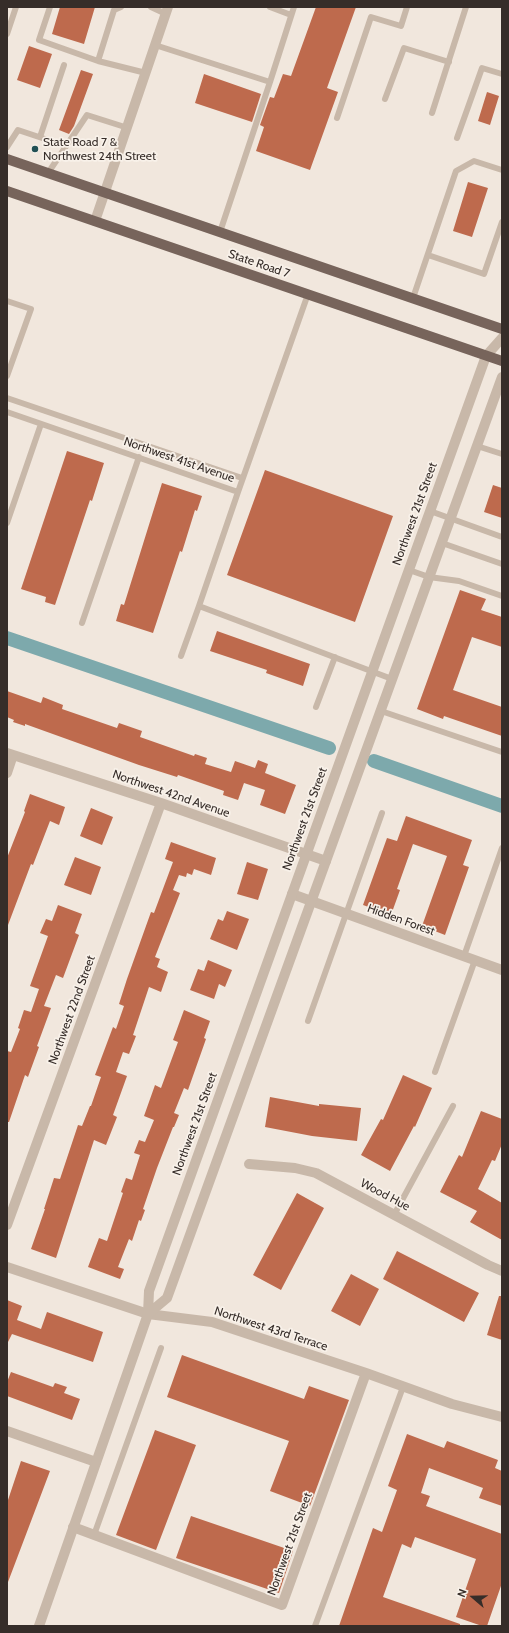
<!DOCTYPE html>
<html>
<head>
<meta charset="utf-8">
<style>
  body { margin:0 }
  #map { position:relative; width:509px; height:1633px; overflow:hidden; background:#f1e7dd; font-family:Cabin,sans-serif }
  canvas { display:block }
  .frame { position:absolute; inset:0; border:8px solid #362d29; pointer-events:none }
  .north { position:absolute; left:453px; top:1577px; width:40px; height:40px; -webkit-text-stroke:3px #f8f1e9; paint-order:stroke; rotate:290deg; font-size:11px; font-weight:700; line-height:16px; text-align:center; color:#362d29 }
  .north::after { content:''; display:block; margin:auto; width:14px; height:18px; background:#362d29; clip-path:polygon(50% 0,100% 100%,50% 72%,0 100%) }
</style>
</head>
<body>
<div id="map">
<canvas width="509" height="1633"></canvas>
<div class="frame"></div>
<div class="north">N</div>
</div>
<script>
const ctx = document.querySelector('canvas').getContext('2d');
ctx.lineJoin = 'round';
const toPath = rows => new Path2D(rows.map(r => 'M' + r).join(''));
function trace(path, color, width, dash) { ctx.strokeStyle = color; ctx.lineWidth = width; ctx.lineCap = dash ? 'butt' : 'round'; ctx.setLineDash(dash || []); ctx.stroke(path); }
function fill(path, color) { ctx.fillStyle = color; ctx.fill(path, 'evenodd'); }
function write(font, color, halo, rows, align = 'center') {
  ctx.font = font + ' Cabin,sans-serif'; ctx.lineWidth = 3.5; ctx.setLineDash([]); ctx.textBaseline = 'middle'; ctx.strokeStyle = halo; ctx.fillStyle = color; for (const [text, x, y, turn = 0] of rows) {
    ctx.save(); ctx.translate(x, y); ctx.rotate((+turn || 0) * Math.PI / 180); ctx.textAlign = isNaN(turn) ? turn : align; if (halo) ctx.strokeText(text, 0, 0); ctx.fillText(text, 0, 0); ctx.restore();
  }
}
const canal = toPath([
  [7,638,329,748],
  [374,761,502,806]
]);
const building = toPath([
  [60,7,95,7,84,44,52,34],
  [316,7,356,7,327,88,338,92,310,170,256,151,264,127,260,125,270,97,274,98,283,74,291,76],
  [29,46,52,54,40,88,17,80],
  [81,70,93,74,74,126,69,134,59,130],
  [204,74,261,94,252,122,195,103],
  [487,92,499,96,490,125,478,121],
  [468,182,488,188,472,237,453,231],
  [67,451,104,463,92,501,90,500,55,605,45,602,46,597,21,589],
  [265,470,393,516,355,622,227,575],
  [162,483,202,496,197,511,195,510,182,552,180,551,153,633,116,621,121,604,124,605],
  [493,485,502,488,502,518,484,512],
  [460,590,486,599,481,610,502,617,502,647,472,637,453,690,502,707,502,736,444,716,443,719,417,709],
  [217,631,310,664,303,686,266,673,267,670,210,651],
  [7,691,41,703,43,697,63,705,62,709,117,728,119,723,142,731,140,737,194,756,195,754,207,758,205,764,231,772,235,761,255,768,258,760,268,764,265,773,296,785,285,814,260,805,265,790,244,783,238,800,223,795,224,791,178,775,177,777,139,765,25,724,25,726,13,722,14,720,7,717],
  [30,794,65,807,59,825,50,821,33,865,31,864,8,925,7,925,7,858,25,812,24,811],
  [91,808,113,817,102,845,80,836],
  [406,816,472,840,463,865,469,867,445,935,422,926,447,856,413,844,397,889,400,890,391,915,363,905,387,838,397,841],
  [171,842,216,858,211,875,194,869,192,875,187,873,186,877,179,875,173,890,180,893,155,957,160,959,157,967,168,972,161,992,149,987,133,1035,136,1036,129,1054,123,1052,116,1072,127,1076,113,1115,117,1117,106,1145,94,1140,56,1258,31,1249,45,1209,44,1209,54,1178,60,1179,78,1125,82,1126,90,1106,91,1106,101,1077,95,1075,113,1027,116,1029,124,1006,119,1004,127,979,151,912,154,913,173,862,165,859],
  [75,857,101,867,91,895,64,885],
  [247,862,268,869,258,900,237,894],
  [58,905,82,914,75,933,79,935,63,978,56,975,44,1006,51,1008,37,1046,39,1047,28,1077,25,1075,9,1122,7,1122,7,1051,11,1052,20,1029,18,1028,24,1010,31,1012,39,989,30,986,48,936,40,933,46,919,52,921],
  [227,911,249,919,237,950,210,939,218,919,223,921],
  [208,960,232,970,225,987,219,984,214,999,190,990,198,969,204,971],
  [184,1010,210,1021,204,1038,206,1039,188,1090,184,1088,174,1113,179,1115,174,1127,173,1127,157,1168,143,1209,145,1210,141,1221,139,1220,132,1241,129,1239,118,1267,124,1269,120,1279,88,1267,99,1238,107,1241,123,1193,121,1192,126,1178,132,1180,140,1155,134,1153,139,1140,145,1142,154,1120,144,1116,155,1085,161,1088,178,1042,173,1040],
  [403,1075,432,1088,415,1127,414,1126,390,1171,361,1155,381,1119,383,1120],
  [270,1097,319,1106,319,1104,361,1108,357,1141,312,1136,265,1127],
  [481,1111,502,1119,502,1144,495,1161,492,1160,478,1189,502,1203,502,1240,470,1222,477,1211,440,1192,459,1155,462,1157],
  [297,1193,324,1208,281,1290,253,1275],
  [397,1251,479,1293,464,1322,383,1279],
  [351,1274,379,1289,360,1326,331,1311],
  [499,1296,502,1296,502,1340,487,1335],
  [7,1300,22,1306,17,1320,41,1329,47,1312,103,1332,93,1362,12,1334,7,1344],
  [182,1355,304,1399,309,1386,349,1400,310,1506,270,1491,289,1441,167,1397],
  [11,1372,53,1387,55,1383,67,1387,64,1393,80,1399,72,1420,7,1396,7,1382],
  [155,1430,196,1445,156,1550,116,1535],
  [407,1434,444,1448,447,1441,498,1460,495,1468,502,1471,502,1506,479,1498,483,1488,429,1468,421,1493,430,1496,426,1506,502,1534,502,1583,487,1626,482,1626,456,1617,476,1559,415,1537,411,1548,402,1544,383,1597,460,1624,460,1626,339,1626,373,1528,382,1532,397,1490,388,1486],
  [21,1461,50,1471,8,1582,7,1503],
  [191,1516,293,1551,279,1593,176,1558]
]);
const service = toPath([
  [50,7,39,40,98,61],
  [121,7,114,10,98,61,146,73],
  [151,7,166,14],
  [270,7,291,15],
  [7,34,16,7],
  [155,45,270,82,220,232],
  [270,82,294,7],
  [385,99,404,48,449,62],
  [432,113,466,7],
  [337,118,371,17,401,26,407,7],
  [40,137,64,65],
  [457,138,482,68,502,74],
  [7,147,18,130,66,146],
  [48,173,87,115,128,128],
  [428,255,484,274,502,222],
  [413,298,456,171,474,161,502,170],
  [7,301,31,309,7,376],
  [7,398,242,478],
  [7,412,238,492,199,606,392,679],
  [477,446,502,454],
  [238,492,308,294],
  [430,511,502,537],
  [7,523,41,424],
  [442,543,502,564],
  [409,570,429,577,459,581,502,596],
  [82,623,139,457],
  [181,656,199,606],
  [316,707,335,657],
  [381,711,502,752],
  [464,956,502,848],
  [308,1021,382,813],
  [435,1072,475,960],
  [394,1215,453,1106],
  [94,1535,161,1348],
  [315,1626,403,1387]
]);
const minor = toPath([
  [95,221,168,7],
  [7,753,161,803,326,861],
  [7,773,13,755],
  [292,894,502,970],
  [249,1164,295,1168,316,1173,488,1265,502,1271],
  [7,1225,161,803],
  [7,1267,148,1314,212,1322,366,1373,452,1404,502,1417],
  [7,1431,96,1462],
  [73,1527,282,1605,366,1373]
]);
const tertiary = toPath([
  [148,1314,167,1298,502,377],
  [39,1626,148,1314,149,1291,486,356,502,338]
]);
const primary = toPath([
  [7,159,502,329],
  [7,191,502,361]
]);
const markers = [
  [35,149,4,"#215054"]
];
const poiNames = [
  ["State Road 7 &",43,142],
  ["Northwest 24th Street",43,156]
];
const streetNames = [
  ["State Road 7",259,264,19],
  ["Northwest 41st Avenue",179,460,19],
  ["Northwest 21st Street",415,514,-70],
  ["Northwest 42nd Avenue",171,794,19],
  ["Northwest 21st Street",305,819,-70],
  ["Hidden Forest",401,920,20],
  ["Northwest 22nd Street",72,1010,-70],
  ["Northwest 21st Street",195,1124,-70],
  ["Wood Hue",385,1195,28],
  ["Northwest 43rd Terrace",271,1329,18],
  ["Northwest 21st Street",290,1544,-70]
];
trace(canal, '#7da9ac', 14);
fill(building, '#be6a4d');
trace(service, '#c8b8a9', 6);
trace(minor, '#c8b8a9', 10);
trace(tertiary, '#c8b8a9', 10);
trace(primary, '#77645b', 10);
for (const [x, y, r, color] of markers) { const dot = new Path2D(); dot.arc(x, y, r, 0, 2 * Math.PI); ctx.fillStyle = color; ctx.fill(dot); trace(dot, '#f8f1e9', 1.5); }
write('12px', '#362d29', '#f8f1e9', poiNames, 'left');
write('12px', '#362d29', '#f8f1e9', streetNames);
</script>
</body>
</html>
